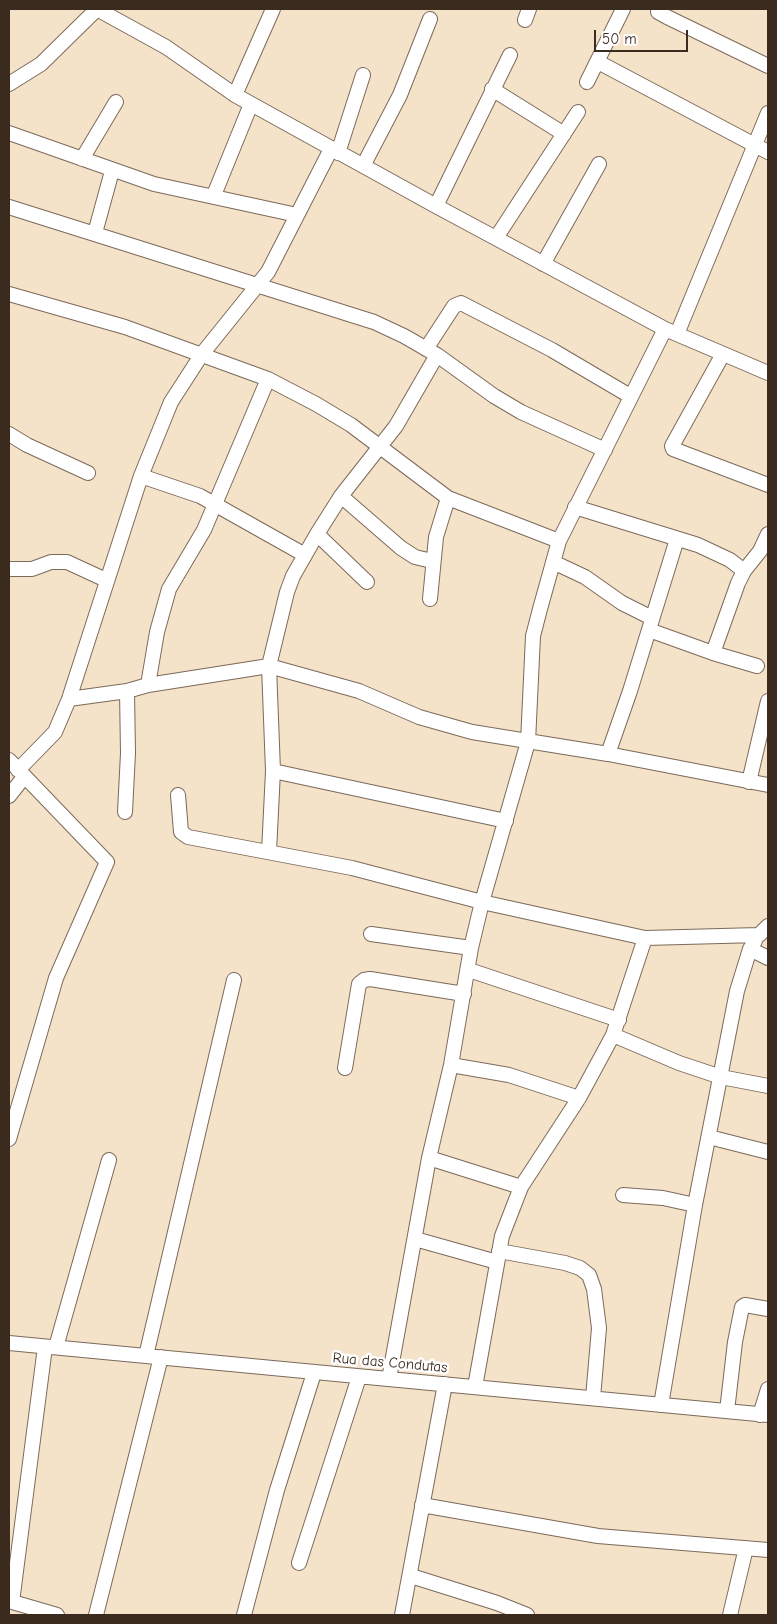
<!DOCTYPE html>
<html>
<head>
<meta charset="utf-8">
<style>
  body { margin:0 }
  #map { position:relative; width:777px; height:1624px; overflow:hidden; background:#f4e2c9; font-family:"Comic Neue",sans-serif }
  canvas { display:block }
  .frame { position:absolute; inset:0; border:10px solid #3b2a1e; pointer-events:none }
  .scale { position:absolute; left:594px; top:30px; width:94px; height:22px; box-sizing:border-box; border:2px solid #3b2a1e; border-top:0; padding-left:6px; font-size:15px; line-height:18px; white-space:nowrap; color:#3b2a1e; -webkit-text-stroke:4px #fff; paint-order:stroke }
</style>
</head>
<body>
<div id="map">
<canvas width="777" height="1624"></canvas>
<div class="frame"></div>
<div class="scale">50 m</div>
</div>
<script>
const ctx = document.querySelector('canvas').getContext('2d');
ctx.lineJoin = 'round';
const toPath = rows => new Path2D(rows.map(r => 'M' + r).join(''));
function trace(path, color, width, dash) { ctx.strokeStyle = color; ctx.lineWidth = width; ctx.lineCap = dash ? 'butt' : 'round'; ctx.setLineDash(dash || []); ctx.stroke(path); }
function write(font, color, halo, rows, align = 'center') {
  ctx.font = font + ' "Comic Neue",sans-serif'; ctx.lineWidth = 5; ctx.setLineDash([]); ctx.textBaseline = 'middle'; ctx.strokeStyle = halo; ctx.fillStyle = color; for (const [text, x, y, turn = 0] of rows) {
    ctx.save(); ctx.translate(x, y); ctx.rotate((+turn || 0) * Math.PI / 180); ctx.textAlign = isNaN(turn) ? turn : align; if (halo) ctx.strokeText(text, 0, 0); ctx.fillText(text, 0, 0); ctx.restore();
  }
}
const minor = toPath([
  [97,9,166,47,235,95,436,206,665,329,768,373],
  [660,9,658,12,667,17,768,66],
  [525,20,529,9],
  [598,62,768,152],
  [587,82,623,9],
  [9,84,41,64,97,9],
  [492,89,564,134],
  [235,95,273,9],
  [9,133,154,184,297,215],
  [338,153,363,75],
  [82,159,116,102],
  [363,166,400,95,430,19],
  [214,195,251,104],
  [436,206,510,55],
  [9,207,374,322,404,336,437,355,494,396,521,412,605,450],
  [95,233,112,171],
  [496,238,578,112],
  [543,264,599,164],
  [9,294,125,327,268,379,316,404,351,425,448,498,559,541],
  [677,334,768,113],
  [426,349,454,306,461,303,552,350,630,396],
  [723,354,672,446,673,449,768,485],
  [9,434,27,445,88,473],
  [141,476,200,496,305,555],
  [341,496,401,548,415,557,432,561],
  [575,507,698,545,730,560,744,571],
  [317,534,367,582],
  [553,562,585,577,622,603,652,618],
  [9,569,32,569,51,562,67,562,106,580],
  [430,599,436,537,448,498],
  [649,630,713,653,757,666],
  [713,653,738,583,744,571,760,551,768,534],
  [148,685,157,632,169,589,204,530,268,379],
  [69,699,127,691,148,685,269,666,359,691,419,717,472,732,608,754,768,785],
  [608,754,630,691,677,539],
  [9,760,107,862,56,978,9,1139],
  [18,770,55,732,69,699,141,476,171,402,202,354,268,272,331,149],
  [273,771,506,821],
  [749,782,768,701],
  [178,795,181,832,188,837,352,868,482,902,645,938,759,935,768,926],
  [9,796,24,777],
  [125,812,128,753,127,691],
  [269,852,273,771,269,666,287,592,293,576,317,534,341,496,396,426,437,355],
  [371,934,471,948],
  [755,941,750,949,768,958],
  [469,970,619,1020],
  [613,1035,679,1063,721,1077,768,1086],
  [451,1065,509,1075,579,1098],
  [345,1068,359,984,364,980,370,979,464,994],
  [709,1137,768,1152],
  [429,1158,521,1187],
  [623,1195,663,1198,695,1205],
  [415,1239,497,1262],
  [499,1251,565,1263,580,1268,589,1275,594,1289,599,1328,593,1398],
  [9,1343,768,1415],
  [56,1347,109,1160],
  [146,1356,234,980],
  [389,1379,429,1158,451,1065,471,948,482,902,528,742,533,636,540,609,559,541,665,329],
  [475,1387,502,1236,521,1187,579,1098,613,1035,645,938],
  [661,1405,695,1205,737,991,750,949],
  [727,1411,735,1342,742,1307,745,1305,768,1309],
  [760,1415,768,1389],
  [422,1505,598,1536,768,1550],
  [299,1563,359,1377],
  [411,1576,497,1603,527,1615],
  [9,1601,57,1615],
  [12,1602,45,1347],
  [96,1615,161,1357],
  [244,1615,277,1490,314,1373],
  [402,1615,445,1384],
  [730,1615,746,1548]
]);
const streetNames = [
  ["Rua das Condutas",390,1363,5]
];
trace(minor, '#7c6a5a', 16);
trace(minor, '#fff', 14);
write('15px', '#3b2a1e', '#fff', streetNames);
</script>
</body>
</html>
